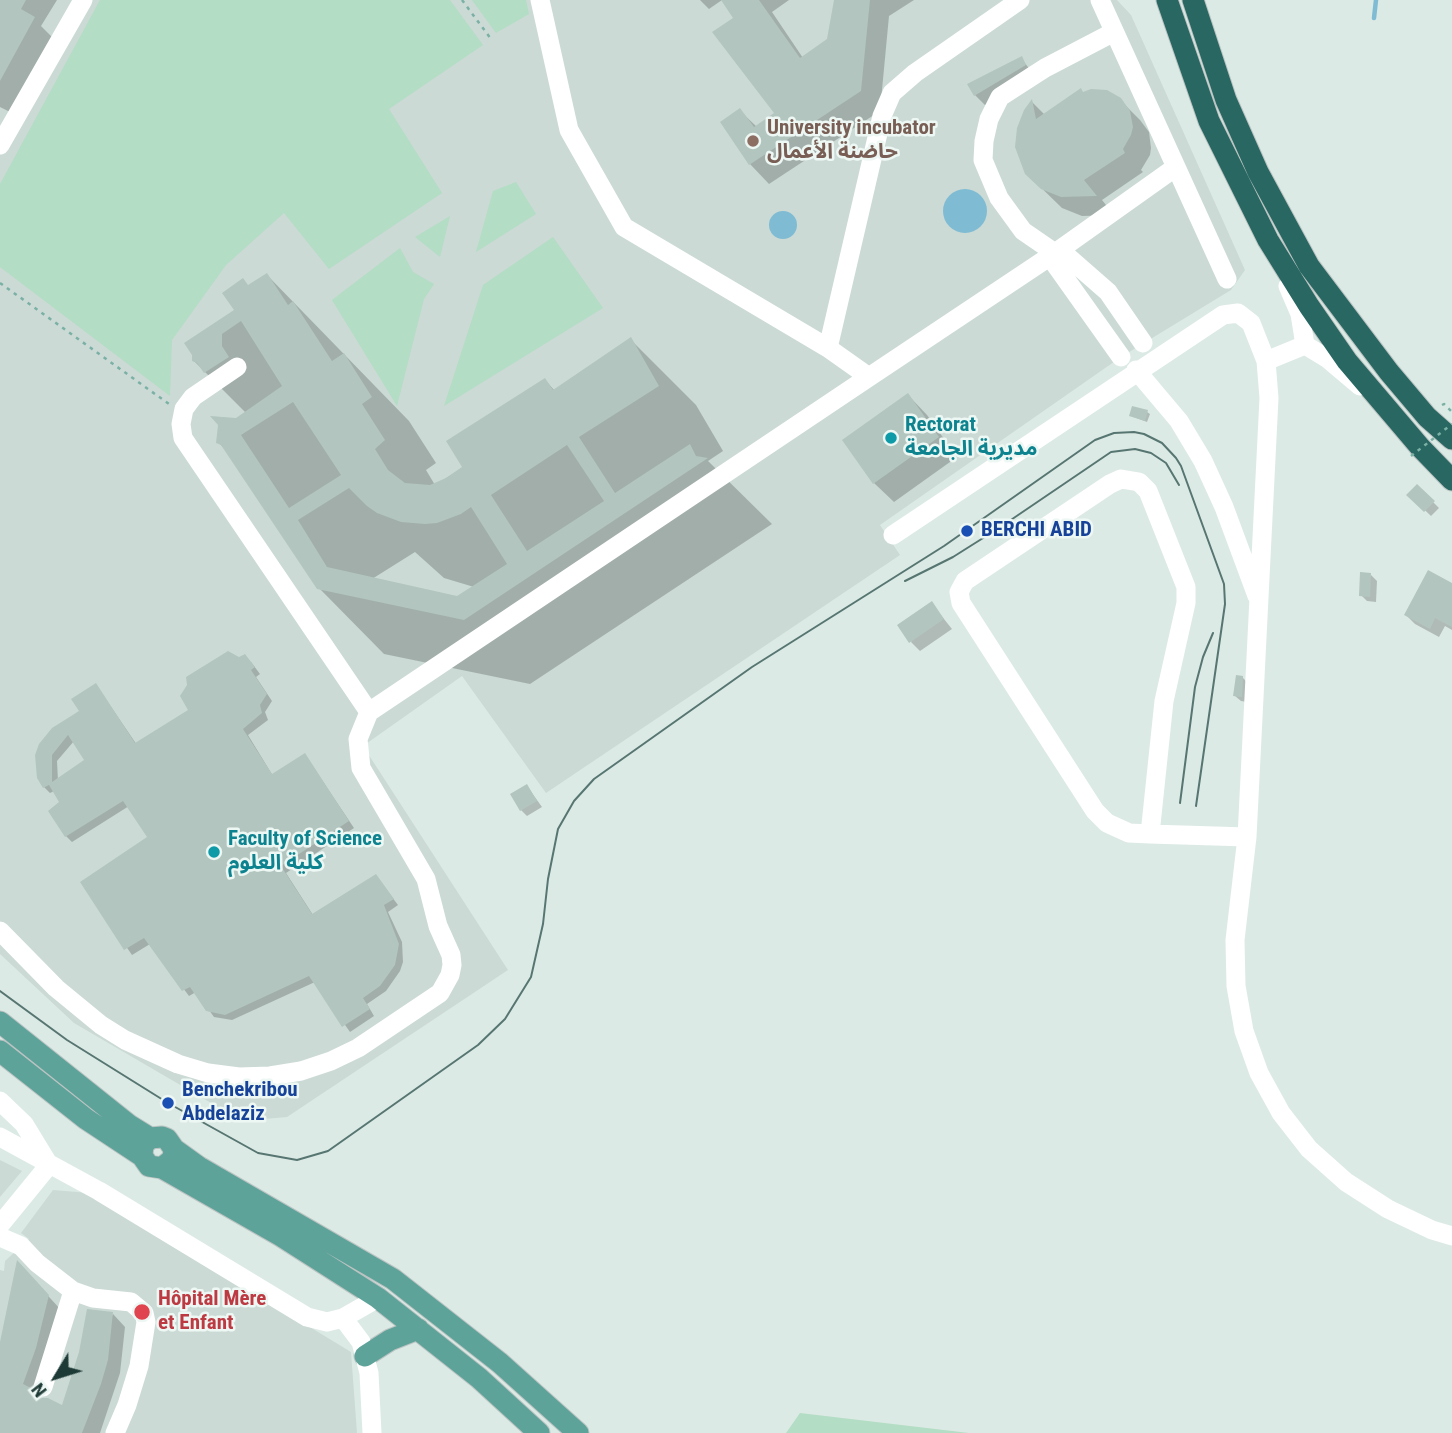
<!DOCTYPE html>
<html>
<head>
<meta charset="utf-8">
<style>
  body { margin:0 }
  #map { position:relative; width:1452px; height:1433px; overflow:hidden; background:#dceae5; font-family:"Roboto Condensed",sans-serif }
  canvas { display:block }
  .north { position:absolute; left:21px; top:1342px; width:70px; height:70px; -webkit-text-stroke:5px #edf7f3; paint-order:stroke; rotate:232deg; font-size:19px; font-weight:700; line-height:28px; text-align:center; color:#1e3a36 }
  .north::after { content:''; display:block; margin:auto; width:24px; height:32px; background:#1e3a36; clip-path:polygon(50% 0,100% 100%,50% 72%,0 100%) }
</style>
</head>
<body>
<div id="map">
<canvas width="1452" height="1433"></canvas>
<div class="north">N</div>
</div>
<script>
const ctx = document.querySelector('canvas').getContext('2d');
ctx.lineJoin = 'round';
function fill(path, color) { ctx.fillStyle = color; ctx.fill(path, 'evenodd'); }
const toPath = rows => new Path2D(rows.map(r => 'M' + r).join(''));
function trace(path, color, width, dash) { ctx.strokeStyle = color; ctx.lineWidth = width; ctx.lineCap = dash ? 'butt' : 'round'; ctx.setLineDash(dash || []); ctx.stroke(path); }
function write(font, color, halo, rows, align = 'center') {
  ctx.font = font + ' "Roboto Condensed","Noto Sans Arabic",sans-serif'; ctx.lineWidth = 5; ctx.setLineDash([]); ctx.textBaseline = 'middle'; ctx.strokeStyle = halo; ctx.fillStyle = color; for (const [text, x, y, turn = 0] of rows) {
    ctx.save(); ctx.translate(x, y); ctx.rotate((+turn || 0) * Math.PI / 180); ctx.textAlign = isNaN(turn) ? turn : align; if (halo) ctx.strokeText(text, 0, 0); ctx.fillText(text, 0, 0); ctx.restore();
  }
}
const built = toPath([
  [0,0,1117,0,1131,15,1245,270,1231,290,1121,357,880,525,900,555,546,793,462,676,363,746,508,970,287,1117,242,1121,74,1023,0,954],
  [0,1160,22,1171,0,1197],
  [53,1190,89,1193,351,1352,357,1433,0,1433,0,1270,4,1271,5,1261,29,1239,21,1233]
]);
const green = toPath([
  [100,0,450,0,483,45,389,109,442,193,329,269,284,213,226,265,172,340,170,396,0,267,0,184],
  [472,0,526,0,529,14,496,33],
  [516,182,536,214,476,252,493,191],
  [450,216,440,257,415,237],
  [553,237,603,308,444,406,483,285],
  [400,248,413,272,434,284,424,299,397,406,332,300],
  [800,1413,969,1433,786,1433]
]);
const water = toPath([
  '943 211a22 22 0 1 1 44 0a22 22 0 1 1-44 0Z',
  '769 225a14 14 0 1 1 28 0a14 14 0 1 1-28 0Z'
]);
const shadow = toPath([
  [4,0,57,0,41,26,53,38,12,113,0,107,0,2],
  [700,0,722,0,709,9],
  [723,0,789,0,772,12,803,58,828,40,836,0,914,0,889,16,880,111,769,184,750,164,740,111,757,127,777,113,735,18],
  [1021,58,1034,75,985,105,975,95,970,85],
  [1083,93,1120,100,1140,120,1149,132,1151,148,1150,155,1141,170,1143,172,1102,200,1114,215,1082,216,1062,208,1026,173,1032,102,1045,115],
  [267,275,409,421,436,463,426,470,435,485,464,467,545,380,555,391,631,340,696,405,723,451,708,461,772,524,530,684,384,654,319,588,227,451,218,442,236,420,246,413,193,360,236,311,249,287],
  [415,552,444,578,474,587,457,598,372,579],
  [908,395,927,415,957,457,894,502,874,483],
  [1147,412,1150,414,1147,422,1131,416],
  [1417,486,1439,508,1431,516,1409,495],
  [1371,575,1377,581,1376,602,1367,601,1361,595],
  [1452,585,1452,630,1445,626,1439,637,1415,624,1406,615],
  [932,604,952,629,920,651,911,642],
  [251,662,260,674,256,677,272,701,265,712,268,720,248,735,273,776,305,755,354,828,286,873,313,915,376,876,398,905,388,912,402,942,403,962,400,971,386,991,367,1004,374,1016,350,1032,315,982,232,1020,214,1017,196,992,189,996,150,944,132,955,82,882,149,838,129,806,72,842,66,836,62,802,54,791,50,793,44,787,37,755,81,712,96,685,137,745,190,711],
  [74,741,87,761,58,781,57,761],
  [1242,677,1248,683,1247,702,1241,701,1235,696],
  [527,786,542,807,527,816,521,810],
  [29,1275,61,1310,48,1361,36,1395,40,1400,63,1408,113,1314,125,1327,120,1373,100,1433,0,1433,0,1348]
]);
const stream = toPath([
  [1374,18,1376,0]
]);
const building = toPath([
  [0,0,26,0,21,9,35,17,0,81],
  [721,0,759,0,800,58,827,39,834,0,870,0,861,91,749,165,720,122,740,108,754,127,774,113,712,32,733,18],
  [1022,56,1026,65,974,96,967,84],
  [1081,88,1083,92,1091,89,1107,90,1121,98,1130,111,1133,127,1131,135,1123,149,1125,153,1084,180,1097,196,1061,197,1041,189,1025,174,1015,147,1017,128,1024,110,1032,99,1036,119],
  [267,273,288,305,293,301,332,361,344,353,372,397,362,404,385,440,375,449,388,470,405,483,430,485,446,478,462,467,446,441,545,378,553,390,631,337,659,386,579,437,615,493,690,444,696,456,708,458,464,620,317,589,221,445,216,443,218,425,210,416,236,418,282,386,241,321,222,334,222,346,229,357,204,373,197,363,192,361,192,355,184,343,234,310,222,293,243,278,248,285],
  [293,402,341,475,289,508,241,435],
  [567,445,604,501,527,551,491,495],
  [349,488,367,506,377,513,401,522,425,524,437,523,461,514,471,507,507,564,457,596,327,567,298,520],
  [908,393,939,437,873,484,842,440],
  [1132,406,1148,410,1145,421,1129,416],
  [1417,484,1435,501,1424,512,1406,495],
  [1428,570,1452,583,1452,627,1435,618,1430,629,1404,615],
  [1360,572,1371,573,1370,597,1359,596],
  [932,601,944,619,909,643,897,625],
  [228,651,239,657,245,654,255,667,251,670,267,694,260,705,262,713,243,729,272,774,305,753,349,821,281,866,312,914,376,874,394,899,384,905,399,944,395,965,380,986,363,998,370,1009,342,1027,309,976,225,1015,206,1011,190,987,182,991,144,938,124,950,80,882,147,837,123,801,65,837,48,811,59,802,49,785,43,788,37,778,35,755,39,744,52,728,79,711,71,699,96,683,135,743,188,710,180,696,187,685,186,677],
  [68,735,84,760,52,782,52,755],
  [1236,675,1243,676,1242,697,1233,696],
  [527,784,537,801,520,811,510,794],
  [17,1260,49,1295,36,1348,23,1384,31,1388,34,1395,39,1398,48,1398,62,1405,79,1352,87,1309,113,1312,108,1360,101,1384,82,1433,0,1433,0,1342]
]);
const path = toPath([
  [462,0,491,39],
  [0,283,169,404],
  [1442,405,1444,404,1452,412]
]);
const minor = toPath([
  [540,0,569,130,624,227,828,348],
  [1020,0,915,73,892,93,882,116,828,348,869,377,1055,253],
  [1100,0,1227,279],
  [1114,32,1045,68,1000,97,989,119,984,141,983,160,999,198,1023,231,1055,253,1176,167],
  [0,145,83,0],
  [1060,250,1108,292,1143,343],
  [1050,257,1121,357],
  [1288,286,1300,314,1305,345],
  [1305,345,1328,359,1360,386],
  [1266,361,1305,345],
  [237,367,193,397,184,409,181,424,183,438,369,712],
  [1136,370,1179,421,1203,461,1224,507,1257,596],
  [893,535,1223,315,1238,313,1251,323,1266,361,1269,398,1247,837,1235,940,1236,986,1244,1031,1259,1073,1281,1113,1309,1149,1346,1182,1388,1209,1432,1230,1452,1236],
  [1150,834,1164,701,1186,603,1186,587,1148,491,1139,482,1121,479,1110,484,965,581,959,592,961,603,1095,811,1107,823,1129,833,1150,834,1247,837],
  [0,931,56,988,101,1025,125,1040,178,1064,208,1073,239,1077,270,1076,301,1071,331,1061,358,1048,440,993,450,975,452,965,451,955,438,926,426,879,361,768,358,739,369,712,869,377],
  [0,1101,24,1124,49,1165,0,1225],
  [0,1137,99,1191,307,1317,327,1322,343,1318,378,1298],
  [0,1237,21,1246,37,1263,73,1291,93,1298,131,1302,144,1313,146,1322,139,1366,127,1405,115,1433],
  [343,1318,361,1342,369,1373,372,1433],
  [43,1387,73,1291]
]);
const major = toPath([
  [0,1022,129,1125,150,1138],
  [0,1051,86,1119,142,1156],
  [174,1149,173,1159,162,1168,149,1166,142,1156,143,1145,150,1138,162,1137,167,1139,174,1149,199,1167,393,1279,500,1363,578,1433],
  [162,1168,281,1236,378,1298,479,1378,539,1433],
  [365,1356,390,1340,418,1329]
]);
const highway = toPath([
  [1167,0,1209,121,1268,240,1309,306,1347,361,1420,447,1452,480],
  [1193,0,1226,100,1258,172,1309,266,1389,372,1427,417,1452,439]
]);
const tram = toPath([
  [905,581,953,557,999,528,1111,452,1135,449,1151,453,1166,463,1179,485],
  [1180,803,1195,687,1203,657,1213,633],
  [0,991,67,1040,168,1103,258,1153,297,1160,328,1151,478,1045,505,1019,531,977,543,924,548,879,558,829,574,801,594,779,752,667,944,546,1095,440,1114,433,1134,432,1144,434,1162,443,1176,458,1181,466,1224,584,1225,604,1196,806]
]);
const pathBridge = toPath([
  [1411,456,1452,424]
]);
const markers = [
  [753,141,7,"#8d6e63"],
  [891,438,7,"#0f9aa8"],
  [967,531,7,"#1a4fb4"],
  [214,852,7,"#0f9aa8"],
  [168,1103,7,"#1a4fb4"],
  [142,1312,9,"#e0444e"]
];
const educationNames = [
  ["University incubator",767,129],
  ["حاضنة الأعمال",767,153]
];
const cultureNames = [
  ["Rectorat",905,426],
  ["مديرية الجامعة",905,450],
  ["Faculty of Science",228,840],
  ["كلية العلوم",228,864]
];
const transitNames = [
  ["BERCHI ABID",981,531],
  ["Benchekribou",182,1091],
  ["Abdelaziz",182,1115]
];
const healthNames = [
  ["Hôpital Mère",158,1300],
  ["et Enfant",158,1324]
];
fill(built, '#cbdad5');
fill(green, '#b3ddc4');
fill(water, '#7fbcd4');
fill(shadow, '#0003');
trace(stream, '#7fbcd4', 4.5);
fill(building, '#b2c5bf');
trace(major, '#bcc4c3', 23);
trace(highway, '#bcc4c3', 23);
trace(path, '#7bb0a5', 2.5, [3.5, 5]);
trace(minor, '#fff', 19);
trace(major, '#5ea399', 21);
trace(highway, '#286762', 21);
trace(tram, '#577671', 2);
trace(pathBridge, '#7bb0a5', 2.5, [3.5, 5]);
for (const [x, y, r, color] of markers) { const dot = new Path2D(); dot.arc(x, y, r, 0, 2 * Math.PI); ctx.fillStyle = color; ctx.fill(dot); trace(dot, '#edf7f3', 2.5); }
write('bold 21px', '#785e54', '#edf7f3', educationNames, 'left');
write('bold 21px', '#0d838f', '#edf7f3', cultureNames, 'left');
write('bold 21px', '#164399', '#edf7f3', transitNames, 'left');
write('bold 21px', '#be3a42', '#edf7f3', healthNames, 'left');
</script>
</body>
</html>
